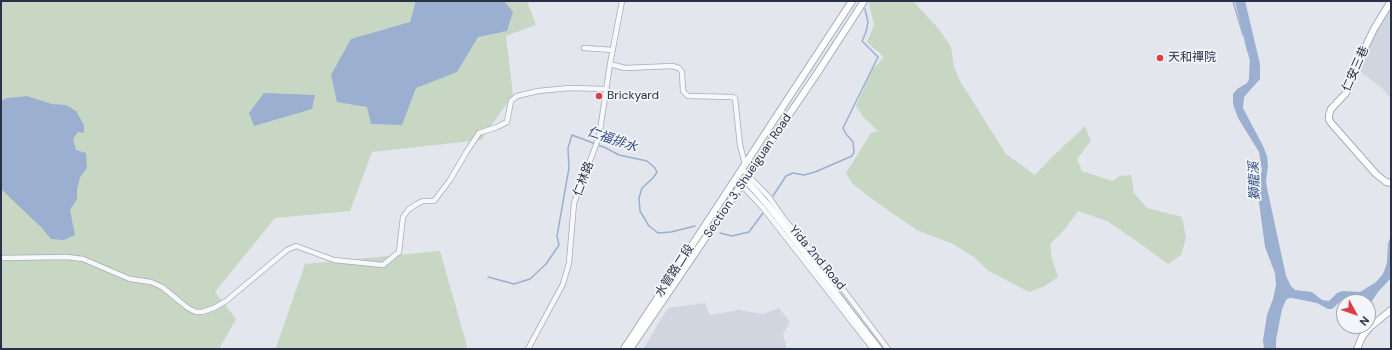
<!DOCTYPE html>
<html>
<head>
<meta charset="utf-8">
<style>
  body { margin:0 }
  #map { position:relative; width:1392px; height:350px; overflow:hidden; background:#e3e6ed; font-family:"DM Sans",sans-serif }
  canvas { display:block }
  .frame { position:absolute; inset:0; border:2px solid #293147; pointer-events:none }
  .north { position:absolute; left:1336px; top:294px; width:40px; height:40px; box-sizing:border-box; background:#f3f5f9; border:1px solid #a2a7b2; border-radius:50%; rotate:130deg; font-size:11px; font-weight:700; line-height:16px; text-align:center; color:#293147 }
  .north::after { content:''; display:block; margin:auto; width:14px; height:18px; background:#dc3e46; clip-path:polygon(50% 0,100% 100%,50% 72%,0 100%) }
</style>
</head>
<body>
<div id="map">
<canvas width="1392" height="350"></canvas>
<div class="frame"></div>
<div class="north">N</div>
</div>
<script>
const ctx = document.querySelector('canvas').getContext('2d');
ctx.lineJoin = 'round';
function fill(path, color) { ctx.fillStyle = color; ctx.fill(path, 'evenodd'); }
const toPath = rows => new Path2D(rows.map(r => 'M' + r).join(''));
function trace(path, color, width, dash) { ctx.strokeStyle = color; ctx.lineWidth = width; ctx.lineCap = dash ? 'butt' : 'round'; ctx.setLineDash(dash || []); ctx.stroke(path); }
function write(font, color, halo, rows, align = 'center') {
  ctx.font = font + ' "DM Sans","Noto Sans TC",sans-serif'; ctx.lineWidth = 3.5; ctx.setLineDash([]); ctx.textBaseline = 'middle'; ctx.strokeStyle = halo; ctx.fillStyle = color; for (const [text, x, y, turn = 0] of rows) {
    ctx.save(); ctx.translate(x, y); ctx.rotate((+turn || 0) * Math.PI / 180); ctx.textAlign = isNaN(turn) ? turn : align; if (halo) ctx.strokeText(text, 0, 0); ctx.fillText(text, 0, 0); ctx.restore();
  }
}
const built = toPath([
  [1391,5,1391,99,1383,89,1358,70,1376,30],
  [705,303,710,315,739,310,763,314,779,308,790,322,783,334,787,349,643,349,668,308]
]);
const green = toPath([
  [1,1,527,1,536,25,506,36,513,95,481,140,372,152,350,211,275,218,215,292,236,319,219,349,1,349],
  [871,1,913,1,938,28,951,47,954,67,960,81,1006,154,1035,175,1051,158,1085,126,1091,141,1077,159,1082,171,1112,181,1120,176,1131,175,1134,193,1147,208,1182,217,1186,238,1181,255,1168,264,1138,242,1107,221,1078,211,1065,229,1050,244,1052,259,1058,277,1045,286,1029,292,989,271,974,257,953,244,917,230,869,197,852,183,846,173,871,133,878,131,864,118,856,106,872,70,884,57,867,42,874,25,869,4],
  [440,251,467,346,465,349,274,349,276,348,305,264]
]);
const water = toPath([
  [415,1,504,1,513,12,507,31,478,37,457,72,416,88,402,125,371,124,367,107,337,102,331,75,351,39,410,22,415,4],
  [1235,1,1245,1,1260,64,1260,79,1244,97,1243,108,1263,146,1267,156,1268,166,1266,181,1267,188,1286,276,1291,286,1295,290,1312,292,1322,300,1329,301,1337,293,1342,291,1360,292,1376,282,1383,274,1387,263,1388,244,1391,235,1391,278,1378,292,1372,301,1368,303,1368,302,1352,302,1348,300,1342,300,1332,309,1328,309,1317,303,1292,298,1289,298,1286,300,1282,309,1276,340,1276,349,1264,349,1263,340,1267,315,1273,299,1276,285,1275,273,1265,247,1258,195,1258,184,1262,170,1259,152,1238,118,1233,104,1233,94,1237,89,1247,83,1249,79,1250,54,1246,47],
  [264,93,315,95,312,109,254,126,249,113],
  [27,96,52,104,66,105,76,111,84,125,84,133,78,132,73,139,76,150,86,153,87,168,80,177,77,190,77,199,70,210,75,235,64,240,51,239,42,228,1,189,1,101,7,98]
]);
const stream = toPath([
  [1233,1,1243,35],
  [1247,48,1250,58],
  [773,196,786,176,793,173,804,175,815,172,852,156,854,152,853,142,846,134,843,128,878,57,862,41,866,32,868,22,865,9],
  [720,233,732,236,749,232,763,213],
  [488,277,514,284,530,279,546,264,559,245,557,236,569,168,568,148,572,135,606,148,619,155,647,161,655,168,657,172,653,178,642,188,639,198,640,211,649,226,658,233,671,232,695,226]
]);
const street = toPath([
  [584,48,613,50],
  [610,64,625,68,672,66,679,68,682,72,683,91,688,96,732,97,735,98,740,145,745,164],
  [742,169,769,197,784,219,833,276,888,349],
  [736,179,763,208,873,349],
  [1,258,67,257,83,259,130,279,151,282,162,287,188,308,196,312,202,312,214,308,226,301,287,250,296,246,334,260,383,265,399,252,403,217,409,209,417,204,423,201,434,201,450,180,467,151,479,133,497,127,507,122,511,101,517,96,538,91,570,88,607,89],
  [528,349,563,284,569,263,574,203,599,137,610,64,622,1]
]);
const secondary = toPath([
  [1391,1,1374,29,1359,60,1350,85,1346,93,1331,109,1329,115,1329,120,1332,124,1376,174,1386,182,1391,183],
  [744,178,767,204,879,349],
  [624,349,852,1],
  [630,349,818,72,864,1],
  [1357,349,1362,337,1369,328,1391,310]
]);
const markers = [
  [1160,58,4,"#dc3e46"],
  [599,96,4,"#dc3e46"]
];
const poiNames = [
  ["天和禪院",1168,58],
  ["Brickyard",607,96]
];
const streetNames = [
  ["仁安三巷",1356,69,-66],
  ["Section 3, Shueiguan Road",748,176,-56],
  ["仁林路",584,179,-69],
  ["Yida 2nd Road",817,258,50],
  ["水管路二段",675,271,-57]
];
const waterNames = [
  ["仁福排水",612,140,19],
  ["獅龍溪",1255,181,-92]
];
fill(built, '#d1d5df');
fill(green, '#c7d7c4');
fill(water, '#9bafd0');
trace(stream, '#9bafd0', 1.5);
trace(street, '#a7acb8', 6);
trace(secondary, '#a7acb8', 8);
trace(street, '#f7f8fa', 4.5);
trace(secondary, '#fff', 6);
for (const [x, y, r, color] of markers) { const dot = new Path2D(); dot.arc(x, y, r, 0, 2 * Math.PI); ctx.fillStyle = color; ctx.fill(dot); trace(dot, '#f3f5f9', 1.5); }
write('12px', '#293147', '#f3f5f9', poiNames, 'left');
write('12px', '#293147', '#f3f5f9', streetNames);
write('italic 13px', '#2e4a80', '#f3f5f9', waterNames);
</script>
</body>
</html>
